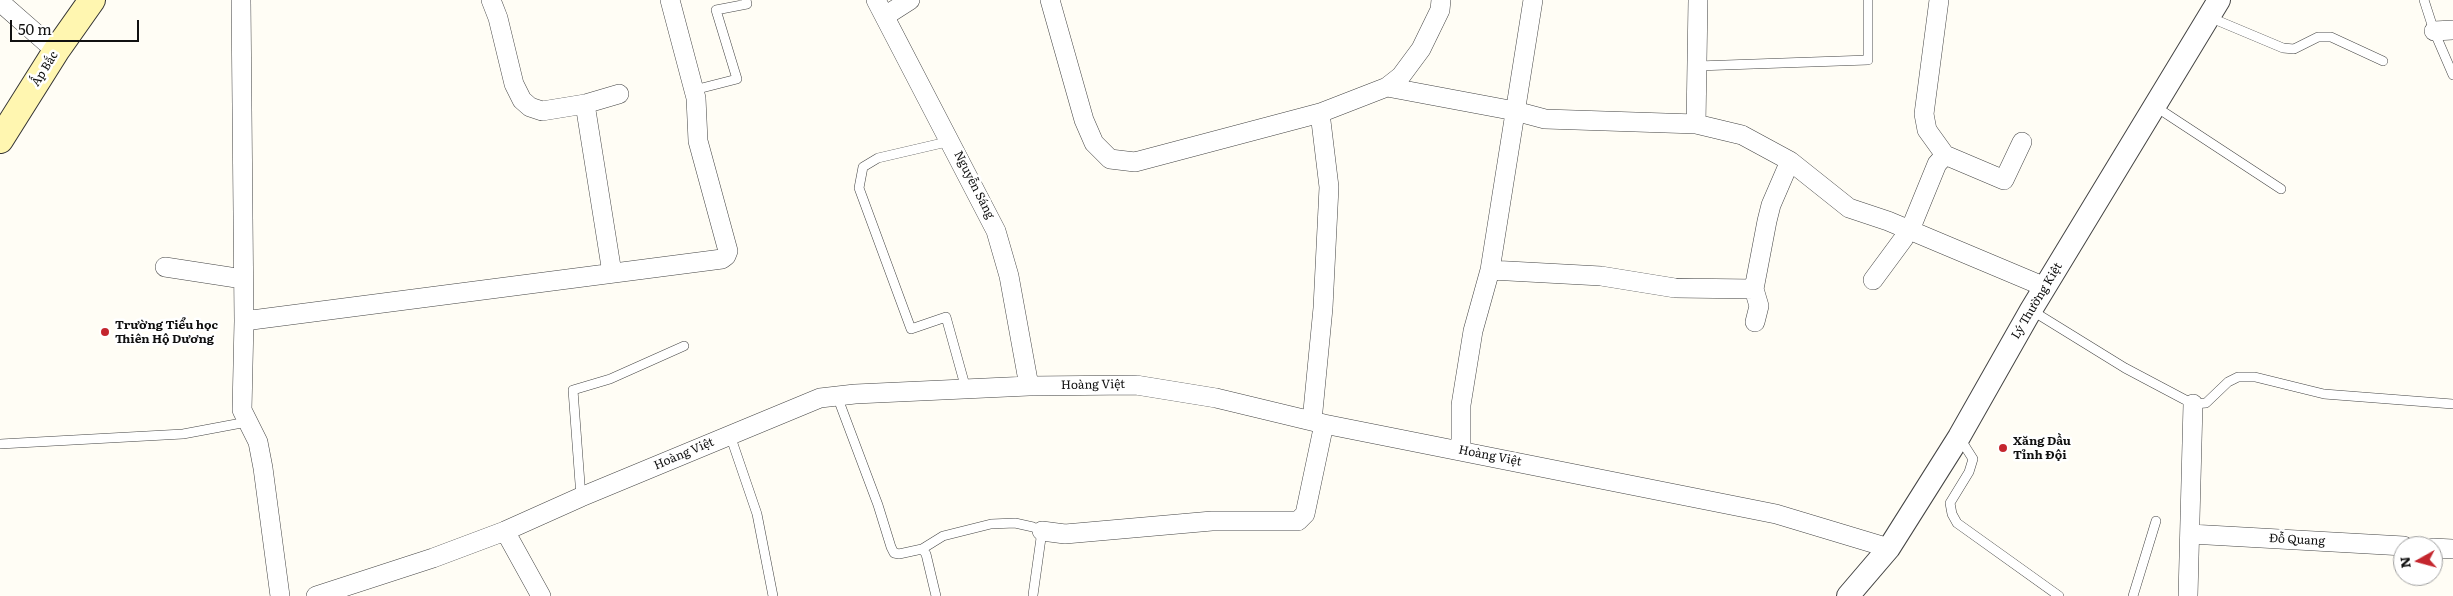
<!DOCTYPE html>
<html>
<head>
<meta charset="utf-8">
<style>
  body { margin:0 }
  #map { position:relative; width:2453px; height:596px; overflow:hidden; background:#fffdf5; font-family:Literata,serif }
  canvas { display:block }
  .north { position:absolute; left:2393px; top:536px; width:50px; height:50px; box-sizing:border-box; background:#fff; border:1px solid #a0a0a0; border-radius:50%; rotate:263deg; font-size:14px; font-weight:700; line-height:20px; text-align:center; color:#111 }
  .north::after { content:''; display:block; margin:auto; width:18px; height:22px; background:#c4262e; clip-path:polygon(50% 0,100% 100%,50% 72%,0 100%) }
  .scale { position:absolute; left:10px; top:20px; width:129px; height:22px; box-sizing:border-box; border:2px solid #111; border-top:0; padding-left:6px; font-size:15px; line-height:18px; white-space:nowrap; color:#111; -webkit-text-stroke:4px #fff; paint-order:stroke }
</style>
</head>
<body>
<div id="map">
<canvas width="2453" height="596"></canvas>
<div class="north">N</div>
<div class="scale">50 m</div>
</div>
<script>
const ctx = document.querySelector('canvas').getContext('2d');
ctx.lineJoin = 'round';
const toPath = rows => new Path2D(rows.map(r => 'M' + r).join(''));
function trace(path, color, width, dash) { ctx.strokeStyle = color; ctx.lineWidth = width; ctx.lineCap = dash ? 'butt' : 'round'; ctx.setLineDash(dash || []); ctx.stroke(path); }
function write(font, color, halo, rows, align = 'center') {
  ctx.font = font + ' Literata,serif'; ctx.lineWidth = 5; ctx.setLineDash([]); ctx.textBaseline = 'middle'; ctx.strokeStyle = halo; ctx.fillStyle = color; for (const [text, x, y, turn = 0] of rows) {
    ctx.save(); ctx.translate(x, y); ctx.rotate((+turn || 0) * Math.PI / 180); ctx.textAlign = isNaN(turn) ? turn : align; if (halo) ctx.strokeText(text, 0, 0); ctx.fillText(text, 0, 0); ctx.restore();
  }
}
const service = toPath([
  [2424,0,2434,31,2453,75],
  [2209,17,2283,48,2294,49,2318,37,2331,37,2383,61],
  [1697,66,1868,60,1868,0],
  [694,90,737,79,716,10,747,4,746,0],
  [2156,107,2281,189],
  [951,141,878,158,863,167,859,188,911,329,946,317,966,389],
  [2031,310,2125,368,2193,404,2206,403,2228,382,2238,377,2255,377,2324,394,2453,404],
  [837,396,878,505,891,547,894,553,899,554,922,549,926,554,936,596],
  [730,435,757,514,773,596],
  [1959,437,1973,459,1969,472,1950,503,1952,514,1957,523,2059,596],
  [0,444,183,434,247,422],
  [581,497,573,390,610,379,684,346],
  [922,549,943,536,991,524,1015,523,1033,527,1042,531,1033,595],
  [2133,596,2156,521]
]);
const minor = toPath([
  [241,0,244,321,242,410,258,442,263,468,280,596],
  [491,0,498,18,514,84,522,100,530,107,542,111,585,104,619,94],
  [876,0,996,231,1009,276,1029,386],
  [1050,0,1084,120,1094,143,1110,159,1135,162,1320,113],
  [1939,0,1924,114,1927,130,1945,155,2004,180,2022,142],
  [0,2,56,51],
  [885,16,910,0],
  [2434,31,2453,30],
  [1387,87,1515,111,1545,119,1696,124,1698,0],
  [585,104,612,273],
  [1696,124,1742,135,1790,161,1849,208,1888,221,2045,287],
  [1910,230,1937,164,1945,155],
  [165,267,243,279],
  [1490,270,1601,276,1675,288,1754,289],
  [1873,280,1904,238,1905,228],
  [244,321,722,259,726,256,728,251,698,141,696,98,670,0],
  [1755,322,1759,306,1754,289,1767,221,1771,205,1790,161],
  [1312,421,1323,308,1329,187,1320,113,1387,87,1401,76,1421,49,1440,10,1441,0],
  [1461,450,1461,405,1473,331,1490,270,1533,0],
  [505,531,541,596],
  [1042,531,1065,534,1212,521,1298,521,1305,514,1324,424],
  [2190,534,2404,546],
  [2433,548,2453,549],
  [316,596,433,558,505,531,581,497,820,398,855,394,1029,386,1136,385,1216,398,1324,424,1776,514,1889,548],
  [2188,596,2193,404]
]);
const tertiary = toPath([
  [1848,596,1889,548,1959,437,2031,310,2219,0]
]);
const secondary = toPath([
  [0,140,56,51,92,0]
]);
const markers = [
  [105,332,5,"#c4262e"],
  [2003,448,5,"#c4262e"]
];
const streetNames = [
  ["Ấp Bắc",45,69,-58],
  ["Nguyễn Sáng",974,185,63],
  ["Lý Thường Kiệt",2037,301,-59],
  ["Hoàng Việt",1093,385,-1],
  ["Hoàng Việt",684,454,-23],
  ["Hoàng Việt",1490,456,11],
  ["Đỗ Quang",2297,540,3]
];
const poiNames = [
  ["Trường Tiểu học",115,325],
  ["Thiên Hộ Dương",115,339],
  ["Xăng Dầu",2013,441],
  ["Tỉnh Đội",2013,455]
];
trace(service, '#444', 10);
trace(minor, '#444', 20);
trace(tertiary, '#444', 24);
trace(secondary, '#333', 28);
trace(service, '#fff', 9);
trace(minor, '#fff', 19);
trace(tertiary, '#fff', 22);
trace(secondary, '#fff6b0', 26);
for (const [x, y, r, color] of markers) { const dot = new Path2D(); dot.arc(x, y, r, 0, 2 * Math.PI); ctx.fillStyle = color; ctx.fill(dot); trace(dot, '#fff', 2); }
write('12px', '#111', '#fff', streetNames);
write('bold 12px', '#111', '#fff', poiNames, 'left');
</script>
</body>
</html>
